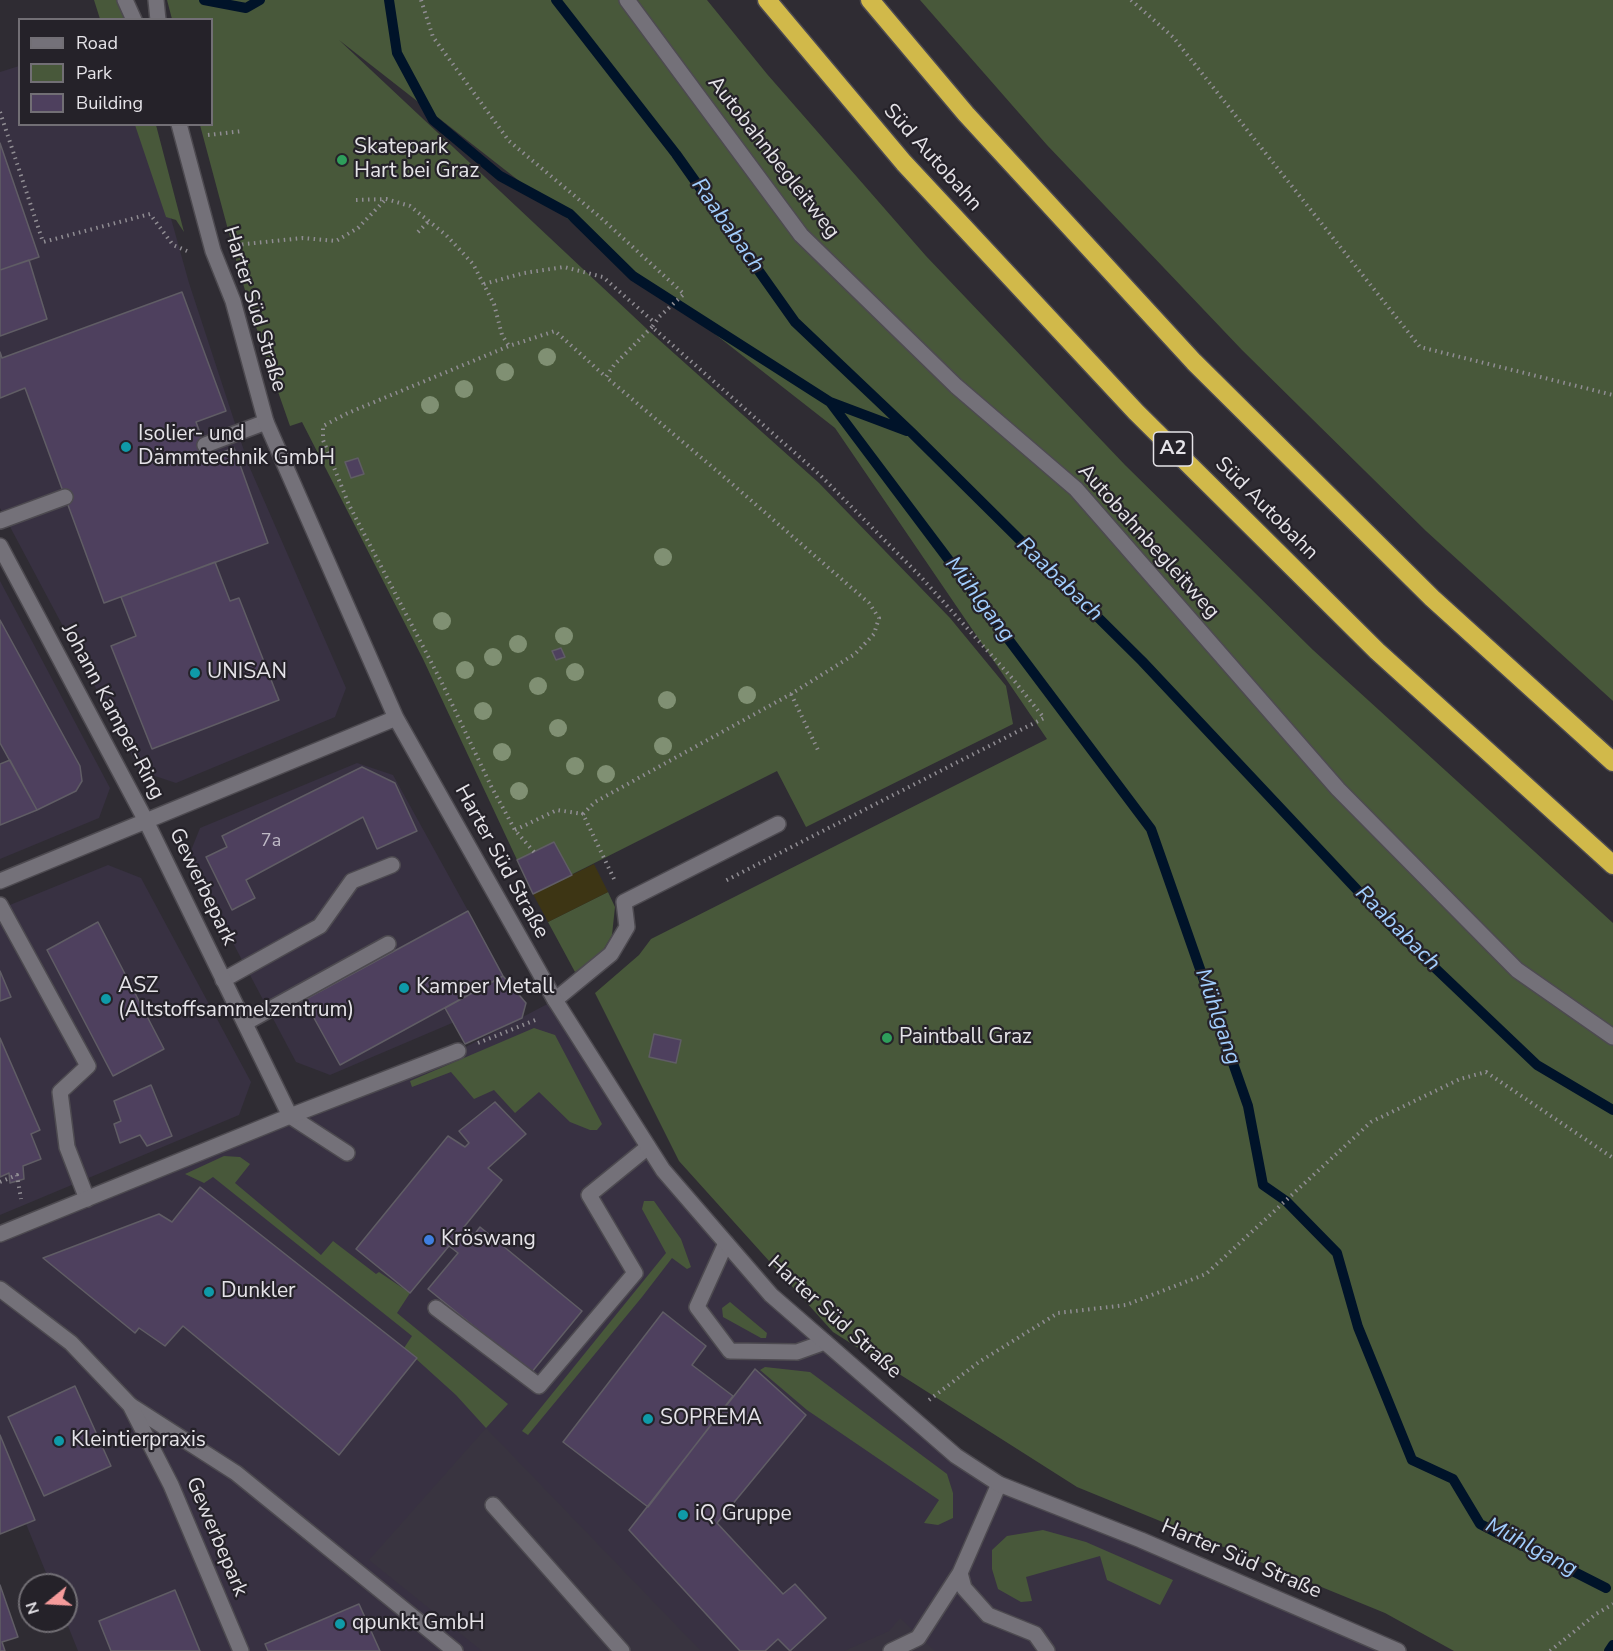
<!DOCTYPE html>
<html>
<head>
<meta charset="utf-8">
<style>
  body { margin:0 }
  #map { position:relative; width:1613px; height:1651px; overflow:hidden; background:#2f2c33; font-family:"Nunito Sans",sans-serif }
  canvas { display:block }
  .legend { position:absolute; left:18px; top:18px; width:195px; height:108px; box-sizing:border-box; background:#252229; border:2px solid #726f75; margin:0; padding:8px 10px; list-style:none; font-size:18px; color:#e5e3e8 }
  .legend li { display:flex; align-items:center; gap:12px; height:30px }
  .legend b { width:30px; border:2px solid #726f75 }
  .north { position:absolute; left:18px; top:1573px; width:60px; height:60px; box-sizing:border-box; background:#252229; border:2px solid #726f75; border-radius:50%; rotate:252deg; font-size:16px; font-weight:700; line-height:24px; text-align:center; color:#e5e3e8 }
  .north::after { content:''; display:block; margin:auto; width:21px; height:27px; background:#f59b9b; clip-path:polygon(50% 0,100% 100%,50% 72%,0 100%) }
</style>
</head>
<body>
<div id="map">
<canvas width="1613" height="1651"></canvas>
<ul class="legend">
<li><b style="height:8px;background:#747179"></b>Road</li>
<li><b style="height:16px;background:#48583a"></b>Park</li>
<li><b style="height:16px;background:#4e405e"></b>Building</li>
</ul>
<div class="north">N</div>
</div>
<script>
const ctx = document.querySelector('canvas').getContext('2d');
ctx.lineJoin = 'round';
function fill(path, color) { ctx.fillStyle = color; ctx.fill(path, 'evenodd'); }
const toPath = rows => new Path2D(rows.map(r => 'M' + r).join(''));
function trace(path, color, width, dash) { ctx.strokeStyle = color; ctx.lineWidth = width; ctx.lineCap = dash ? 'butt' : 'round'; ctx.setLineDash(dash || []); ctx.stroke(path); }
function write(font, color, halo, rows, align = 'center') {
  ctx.font = font + ' "Nunito Sans",sans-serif'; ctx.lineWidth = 4.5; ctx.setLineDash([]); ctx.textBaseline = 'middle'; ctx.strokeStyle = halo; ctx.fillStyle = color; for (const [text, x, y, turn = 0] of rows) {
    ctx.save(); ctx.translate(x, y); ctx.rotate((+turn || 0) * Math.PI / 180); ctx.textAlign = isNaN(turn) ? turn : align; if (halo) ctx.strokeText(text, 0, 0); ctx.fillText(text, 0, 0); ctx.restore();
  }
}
const commercial = toPath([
  [19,66,20,124,145,125,189,283,249,466,346,688,335,717,176,783,140,771,0,508,0,72],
  [0,581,110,788,99,818,0,859],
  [357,763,393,775,503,974,492,1006,330,1075,296,1062,188,858,200,828],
  [108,865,141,878,251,1082,239,1115,0,1215,0,909],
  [555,1000,648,1147,771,1294,999,1484,1391,1651,78,1651,66,1621,66,1585,51,1585,13,1492,0,1466,0,1234,458,1051]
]);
const built = toPath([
  [486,1428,701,1651,482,1651,369,1560],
  [900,1618,935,1651,844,1651,889,1631]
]);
const green = toPath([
  [94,0,119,0,126,19,100,19],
  [167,0,707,0,767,74,926,256,1125,465,1313,650,1613,923,1613,1651,1454,1651,1385,1613,1077,1487,833,1332,679,1161,595,993,639,955,651,939,1047,739,835,428,339,40,648,330,819,483,950,618,1006,686,1013,724,806,827,777,771,533,894,423,659,302,422,290,426,261,343,238,267,200,125,212,124,212,20,172,19],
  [920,0,1613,0,1613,701,1426,531,1242,350,1047,145],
  [135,125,156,125,184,232,176,220,166,217],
  [608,892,615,907,612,935,602,952,575,972,548,922],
  [534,1028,555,1035,602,1124,597,1130,590,1130,570,1122,539,1092,515,1113,494,1090,474,1099,451,1072,412,1087,410,1081],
  [224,1156,240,1157,250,1164,235,1183,321,1255,333,1241,376,1274,379,1272,410,1293,397,1313,508,1404,486,1428,456,1395,404,1348,412,1336,213,1177,204,1183,185,1174],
  [644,1201,654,1201,681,1239,691,1267,687,1269,672,1258,642,1297,528,1435,522,1431,666,1253,642,1209],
  [730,1302,767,1333,766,1338,761,1338,723,1317,722,1308],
  [765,1367,810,1372,947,1474,953,1493,953,1518,938,1525,924,1523,939,1500,807,1410,760,1370],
  [1043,1530,1086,1542,1173,1580,1160,1605,1107,1580,1100,1556,1026,1577,1032,1601,1021,1602,998,1589,992,1569,992,1550,1007,1536]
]);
const sand = toPath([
  [594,864,608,892,548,922,533,894]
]);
const stream = toPath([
  [204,0,246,8,260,0],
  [389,0,397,53,433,120,500,176,570,214,633,276,830,402,907,431],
  [556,0,676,154,795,322,912,433,1142,661,1392,927,1537,1065,1613,1110],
  [830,402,1151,829,1248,1106,1263,1185,1286,1201,1337,1253,1358,1327,1412,1460,1453,1479,1480,1524,1606,1588],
  [1609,1651,1613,1645]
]);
const building = toPath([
  [0,143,39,257,0,270,0,143],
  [29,260,47,319,0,336,0,270,29,260],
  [182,292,226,411,196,422,209,457,234,448,268,543,104,603,25,388,0,398,0,352,2,358,182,292],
  [358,458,364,474,351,478,345,462,358,458],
  [215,562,230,601,239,598,279,700,152,749,111,646,136,636,121,597,215,562],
  [0,620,80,766,82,781,76,791,37,810,0,743,0,620],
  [561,648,565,657,556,660,552,651,561,648],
  [10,760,37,810,0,825,0,764,10,760],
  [362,767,395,783,417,831,377,849,363,817,246,880,255,898,232,910,206,857,227,847,222,836,362,767],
  [554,842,572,875,533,894,517,860,554,842],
  [468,911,503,976,340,1065,304,1000,468,911],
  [98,922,164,1049,113,1076,47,950,98,922],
  [0,971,11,997,0,1001,0,971],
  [503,976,526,1003,522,1018,465,1044,445,1008,503,976],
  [654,1034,681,1040,676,1063,649,1057,654,1034],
  [0,1038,40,1130,31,1134,41,1159,23,1166,24,1179,10,1183,9,1173,0,1177,0,1038],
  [151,1085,172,1136,147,1146,140,1135,120,1143,114,1124,121,1121,114,1101,151,1085],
  [495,1102,526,1134,488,1168,502,1180,464,1227,474,1235,480,1227,582,1311,531,1373,428,1289,458,1253,449,1246,410,1293,356,1249,448,1136,465,1147,469,1143,459,1131,495,1102],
  [200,1187,417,1358,339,1455,183,1326,165,1346,139,1328,135,1333,43,1258,159,1214,172,1222,200,1187],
  [663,1312,706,1346,692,1365,733,1396,648,1507,563,1442,663,1312],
  [755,1369,806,1415,717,1523,783,1594,795,1584,826,1618,790,1651,778,1639,765,1651,740,1651,629,1530,755,1369],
  [75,1386,111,1466,44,1496,8,1417,75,1386],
  [0,1435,35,1520,0,1534,0,1435],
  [0,1585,18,1637,2,1642,5,1651,0,1651,0,1585],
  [175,1590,200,1651,111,1651,99,1621,175,1590],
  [359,1604,380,1651,268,1651,265,1644,359,1604]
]);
const path = toPath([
  [421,0,433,37,509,141,601,218,684,294,659,317,652,327,820,475,921,577,1012,678,1044,718,725,881],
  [1131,0,1173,37,1420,347,1613,395],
  [0,112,43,242,150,214,173,245,187,251],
  [208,135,243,131],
  [356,200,386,199,410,206,446,235,473,264,494,304,502,335,509,346],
  [418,232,429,221],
  [236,245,303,238,336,241,358,228,386,199],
  [484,284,524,273,564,267,603,277,655,323],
  [791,694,818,750],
  [515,830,557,810,583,814],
  [534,852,515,830,492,788,441,681,349,505,323,440,323,426,348,413,509,346,555,331,606,377],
  [614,879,583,814,595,802,791,694,855,654,874,634,879,618,869,603,723,476,606,377,614,365,652,327],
  [478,1043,538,1019],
  [0,1182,17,1175,21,1199],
  [929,1400,979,1362,1058,1313,1126,1305,1206,1274,1371,1122,1460,1079,1486,1072,1613,1158],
  [1550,1651,1596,1614,1613,1604]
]);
const service = toPath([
  [627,0,801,235,956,386,1076,489,1338,789,1517,970,1613,1037],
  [205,445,266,422],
  [0,521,65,497],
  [0,905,88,1066,60,1092,67,1147,87,1199],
  [223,980,320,926,352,881,392,865],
  [555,1000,611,954,627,927,624,902,778,824],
  [245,1023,388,944],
  [290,1116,347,1153],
  [726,1243,697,1307,730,1351,797,1352,825,1342],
  [436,1308,539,1386,635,1273,589,1195,648,1147],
  [130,1405,236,1473,455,1651],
  [999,1484,960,1573,964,1588,988,1615,1035,1634,1047,1651],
  [493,1505,622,1651],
  [891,1651,918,1638,960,1573]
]);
const minor = toPath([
  [125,0,134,20],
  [156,0,158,20],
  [179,124,213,251,233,301,266,422,396,718,555,1000,663,1170,771,1295,956,1456,999,1484,1141,1540,1398,1651],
  [0,546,146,821,290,1116],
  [0,881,396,718],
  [0,1234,290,1116,458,1051],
  [0,1289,71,1343,130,1405,171,1485,241,1651]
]);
const motorway = toPath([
  [767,0,904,163,1136,412,1377,651,1613,865],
  [870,0,966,114,1194,362,1432,598,1613,762]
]);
const trees = [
  [547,357],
  [505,372],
  [464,389],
  [430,405],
  [663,557],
  [442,621],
  [564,636],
  [518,644],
  [493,657],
  [465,670],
  [575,672],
  [538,686],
  [747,695],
  [667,700],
  [483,711],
  [558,728],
  [663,746],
  [502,752],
  [575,766],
  [606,774],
  [519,791]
];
const markers = [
  [342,160,6,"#2e9e5b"],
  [126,447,6,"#0f9aa8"],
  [195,673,6,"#0f9aa8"],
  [404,988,6,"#0f9aa8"],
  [106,999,6,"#0f9aa8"],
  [887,1038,6,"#2e9e5b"],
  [429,1240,6,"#3f7fe0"],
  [209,1292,6,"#0f9aa8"],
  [648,1419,6,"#0f9aa8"],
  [59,1441,6,"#0f9aa8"],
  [683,1515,6,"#0f9aa8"],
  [340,1624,6,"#0f9aa8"]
];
const numberNames = [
  ["7a",271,842]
];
const shields = [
  [1173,449,39]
];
const shieldNames = [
  ["A2",1173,449]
];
const poiNames = [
  ["Skatepark",354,148],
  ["Hart bei Graz",354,172],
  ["Isolier- und",138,435],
  ["Dämmtechnik GmbH",138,459],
  ["UNISAN",207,673],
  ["ASZ",118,987],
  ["(Altstoffsammelzentrum)",118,1011],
  ["Kamper Metall",416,988],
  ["Paintball Graz",899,1038],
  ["Kröswang",441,1240],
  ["Dunkler",221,1292],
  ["SOPREMA",660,1419],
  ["Kleintierpraxis",71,1441],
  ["iQ Gruppe",695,1515],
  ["qpunkt GmbH",352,1624]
];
const streetNames = [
  ["Autobahnbegleitweg",773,158,52],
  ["Süd Autobahn",932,158,48],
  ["Harter Süd Straße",254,309,73],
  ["Süd Autobahn",1266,509,45],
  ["Autobahnbegleitweg",1148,542,48],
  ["Johann Kamper-Ring",112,712,62],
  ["Harter Süd Straße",501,862,61],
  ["Gewerbepark",202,887,64],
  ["Harter Süd Straße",834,1318,42],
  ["Gewerbepark",216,1537,67],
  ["Harter Süd Straße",1241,1560,23]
];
const waterNames = [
  ["Raababach",727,226,55],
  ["Raababach",1059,580,44],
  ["Mühlgang",979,600,53],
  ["Raababach",1397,929,45],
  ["Mühlgang",1217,1017,71],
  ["Mühlgang",1531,1548,28]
];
fill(commercial, '#383142');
fill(built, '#393440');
fill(green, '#48583a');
fill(sand, '#3d3514');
trace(stream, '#001329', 10);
fill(building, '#4e405e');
trace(building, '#605d65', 1.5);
trace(service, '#4d4a50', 18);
trace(minor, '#4d4a50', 18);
trace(motorway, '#4d4a50', 21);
trace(path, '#908d93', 4, [1.5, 4.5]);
trace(service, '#747179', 15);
trace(minor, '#747179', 15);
trace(motorway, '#d1b94a', 18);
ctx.fillStyle = '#809073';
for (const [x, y] of trees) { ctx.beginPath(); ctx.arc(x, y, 9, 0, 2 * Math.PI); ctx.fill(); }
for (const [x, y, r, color] of markers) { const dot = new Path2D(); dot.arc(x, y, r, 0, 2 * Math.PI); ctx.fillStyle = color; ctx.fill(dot); trace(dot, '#252229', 2); }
write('18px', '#bfbac6', null, numberNames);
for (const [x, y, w] of shields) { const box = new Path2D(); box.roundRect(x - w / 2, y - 17, w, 34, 4.5); ctx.fillStyle = '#252229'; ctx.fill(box); trace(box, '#e5e3e8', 1.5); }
write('bold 20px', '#e5e3e8', null, shieldNames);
write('21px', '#e5e3e8', '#252229', poiNames, 'left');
write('21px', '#e5e3e8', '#252229', streetNames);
write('italic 22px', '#a2cefe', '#252229', waterNames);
</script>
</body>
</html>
